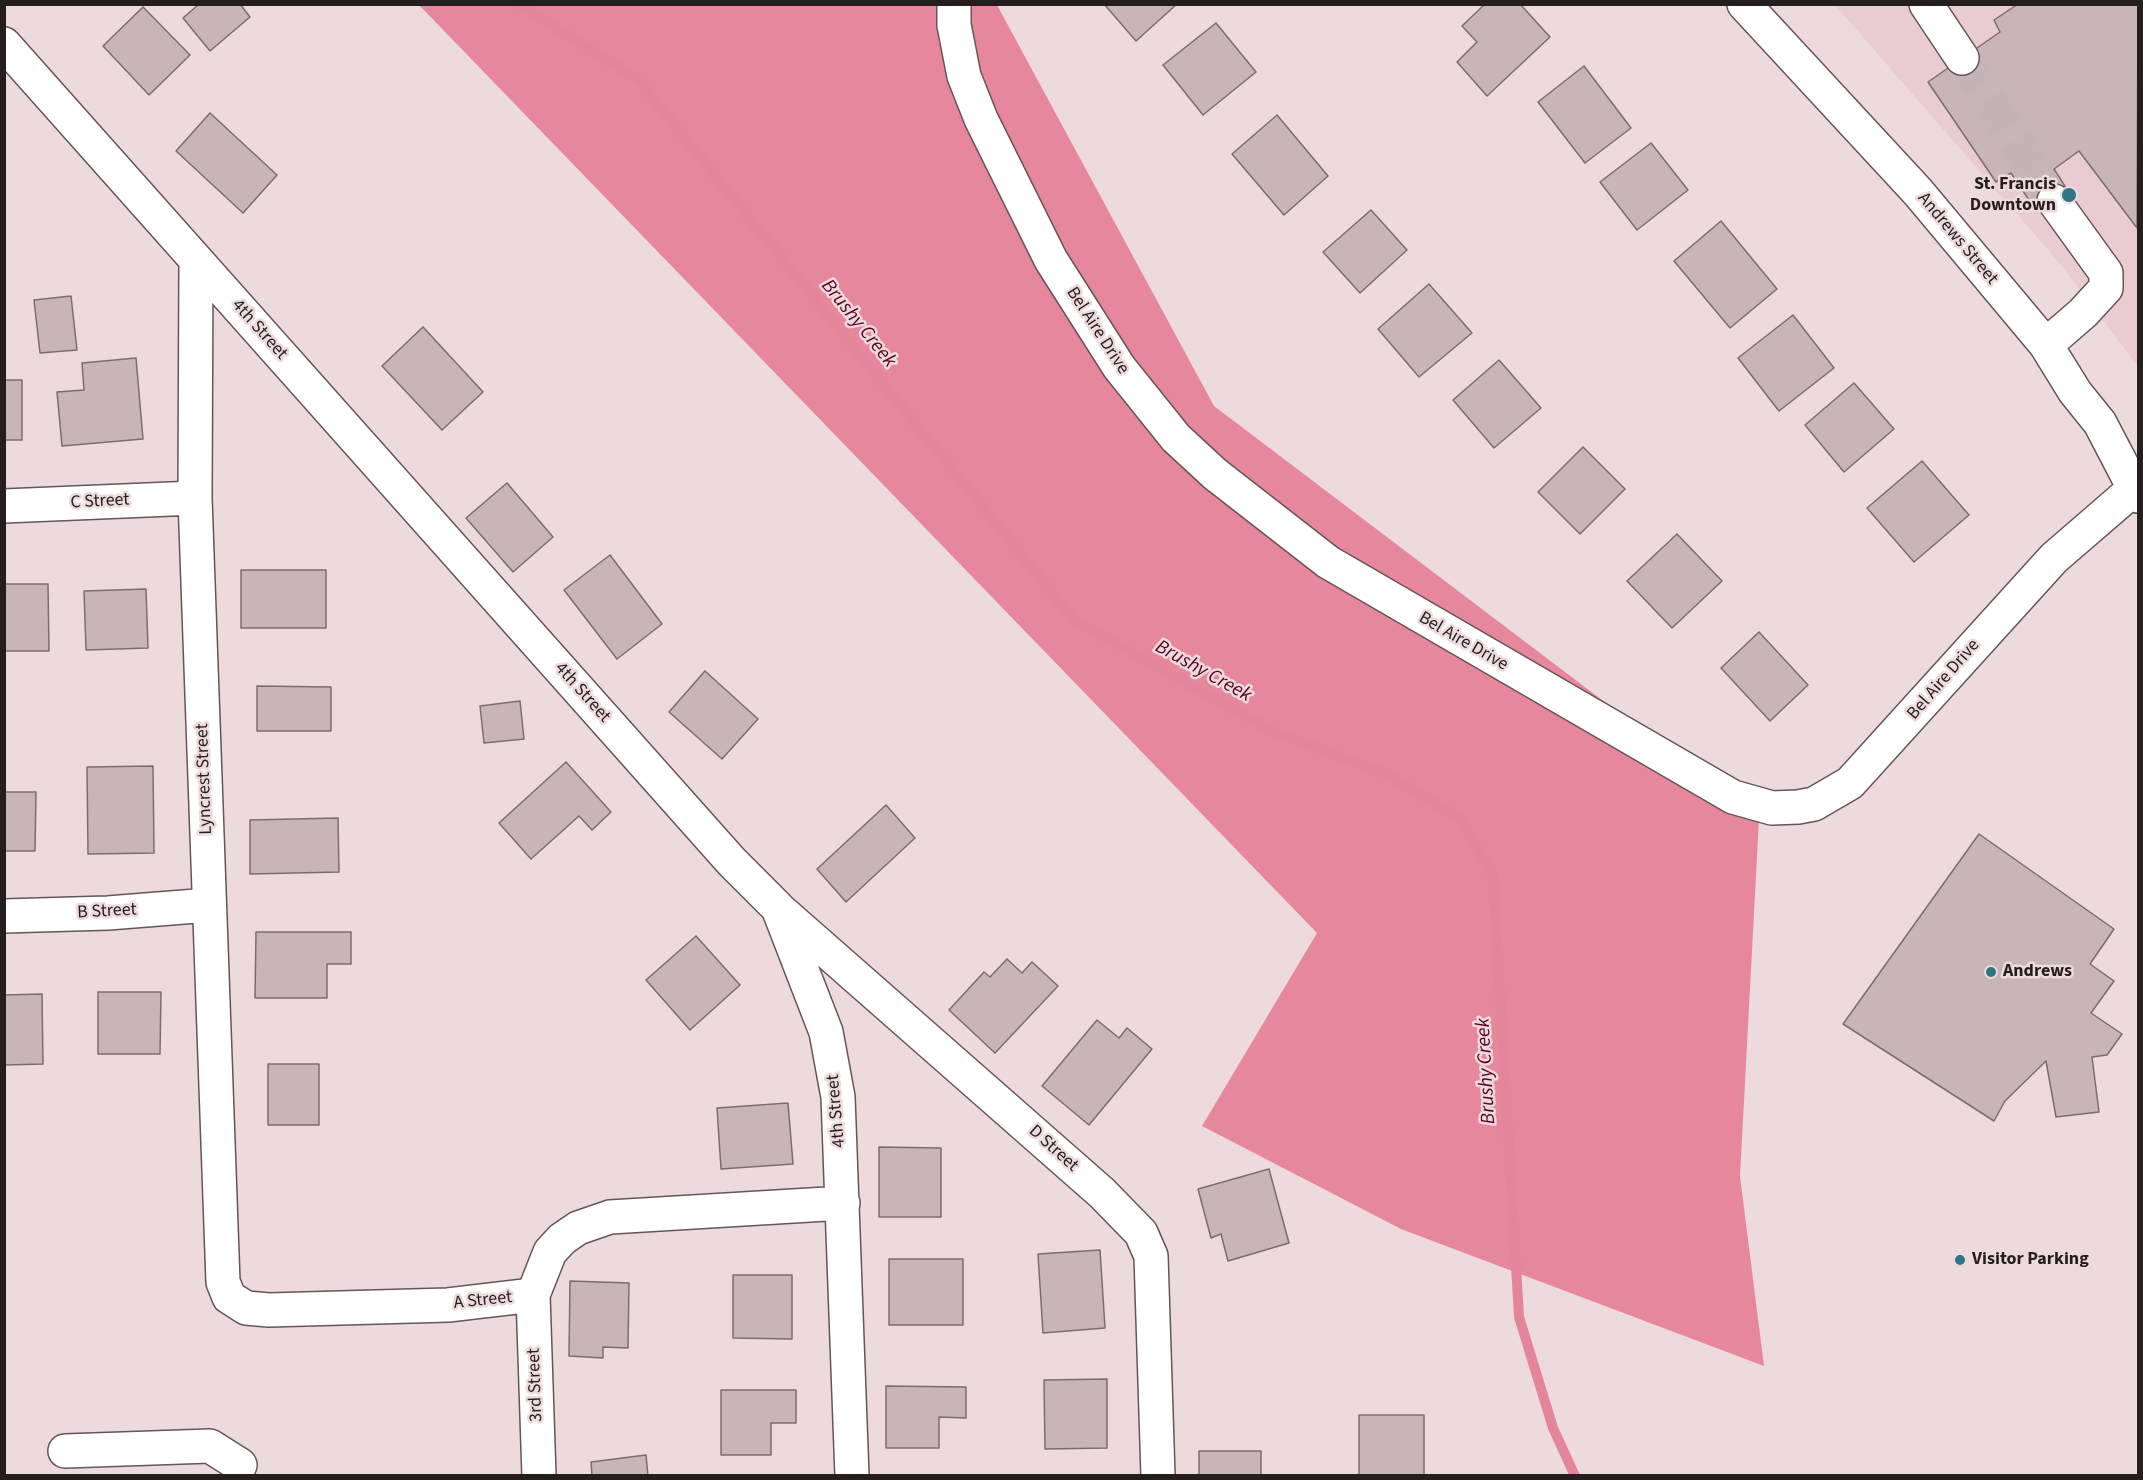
<!DOCTYPE html>
<html>
<head>
<meta charset="utf-8">
<style>
  body { margin:0 }
  #map { position:relative; width:2143px; height:1480px; overflow:hidden; background:#eddadd; font-family:"Source Sans 3",sans-serif }
  canvas { display:block }
  .frame { position:absolute; inset:0; border:6px solid #251e1f; pointer-events:none }
</style>
</head>
<body>
<div id="map">
<canvas width="2143" height="1480"></canvas>
<div class="frame"></div>
</div>
<script>
const ctx = document.querySelector('canvas').getContext('2d');
ctx.lineJoin = 'round';
function fill(path, color) { ctx.fillStyle = color; ctx.fill(path, 'evenodd'); }
const toPath = rows => new Path2D(rows.map(r => 'M' + r).join(''));
function trace(path, color, width, dash) { ctx.strokeStyle = color; ctx.lineWidth = width; ctx.lineCap = dash ? 'butt' : 'round'; ctx.setLineDash(dash || []); ctx.stroke(path); }
function write(font, color, halo, rows, align = 'center') {
  ctx.font = font + ' "Source Sans 3",sans-serif'; ctx.lineWidth = 5; ctx.setLineDash([]); ctx.textBaseline = 'middle'; ctx.strokeStyle = halo; ctx.fillStyle = color; for (const [text, x, y, turn = 0] of rows) {
    ctx.save(); ctx.translate(x, y); ctx.rotate((+turn || 0) * Math.PI / 180); ctx.textAlign = isNaN(turn) ? turn : align; if (halo) ctx.strokeText(text, 0, 0); ctx.fillText(text, 0, 0); ctx.restore();
  }
}
const built = toPath([
  [1835,5,2138,5,2138,367,2062,266]
]);
const forest = toPath([
  [419,5,997,5,1214,406,1759,819,1740,1176,1764,1366,1401,1229,1202,1126,1317,933]
]);
const stream = toPath([
  [519,4,638,80,1074,620,1272,731,1386,774,1460,818,1493,875,1519,1317,1553,1428,1575,1476]
]);
const building = toPath([
  [199,4,240,4,250,17,210,51,183,18,199,4],
  [1104,4,1177,4,1136,41,1104,4],
  [1485,4,1520,4,1550,37,1487,96,1457,62,1477,42,1462,26,1485,4],
  [2018,4,2138,4,2137,228,2079,151,2054,169,2068,191,2037,212,2011,173,1996,182,1928,82,2000,32,1994,20,2018,4],
  [143,7,190,55,149,95,103,46,143,7],
  [1216,23,1256,72,1203,115,1163,65,1216,23],
  [1584,66,1631,128,1585,163,1538,102,1584,66],
  [210,113,277,175,243,213,176,151,210,113],
  [1277,115,1328,176,1284,215,1232,154,1277,115],
  [1651,143,1688,190,1637,230,1600,182,1651,143],
  [1371,210,1407,250,1360,293,1323,252,1371,210],
  [1721,221,1777,289,1730,328,1674,261,1721,221],
  [1429,284,1472,333,1419,377,1378,329,1429,284],
  [71,296,77,350,40,353,34,300,71,296],
  [1793,315,1834,368,1779,411,1738,358,1793,315],
  [423,327,483,392,442,430,382,366,423,327],
  [136,358,143,439,62,446,57,392,84,390,82,363,136,358],
  [1499,360,1541,408,1494,448,1453,400,1499,360],
  [4,380,22,380,22,440,4,440,4,380],
  [1854,383,1894,429,1844,472,1805,425,1854,383],
  [1583,447,1625,489,1580,534,1538,492,1583,447],
  [1922,461,1969,515,1914,562,1867,508,1922,461],
  [507,483,553,537,513,572,466,518,507,483],
  [1677,534,1722,581,1672,628,1627,581,1677,534],
  [610,555,662,624,617,659,564,590,610,555],
  [241,570,326,570,326,628,241,628,241,570],
  [4,584,48,584,49,651,4,651,4,584],
  [146,589,148,648,86,650,84,591,146,589],
  [1759,632,1808,685,1770,721,1721,668,1759,632],
  [705,671,758,719,722,759,669,712,705,671],
  [257,686,331,687,331,731,257,731,257,686],
  [520,701,524,739,484,743,480,706,520,701],
  [566,762,611,812,592,830,579,816,531,859,499,823,566,762],
  [153,766,154,853,88,854,87,767,153,766],
  [4,792,36,792,35,851,4,851,4,792],
  [886,805,915,838,846,902,817,869,886,805],
  [338,818,339,872,250,874,250,820,338,818],
  [1979,834,2114,929,2090,964,2114,981,2091,1013,2122,1034,2107,1055,2092,1057,2099,1112,2056,1117,2046,1061,2005,1101,1994,1121,1843,1024,1979,834],
  [256,932,351,932,351,964,327,964,327,998,255,998,256,932],
  [696,936,740,985,690,1030,646,980,696,936],
  [1007,959,1022,973,1032,962,1058,986,995,1053,949,1010,984,972,990,977,1007,959],
  [98,992,161,992,160,1054,98,1054,98,992],
  [42,994,43,1064,4,1065,4,995,42,994],
  [1097,1020,1119,1038,1127,1028,1152,1049,1089,1125,1042,1086,1097,1020],
  [268,1064,319,1064,319,1125,268,1125,268,1064],
  [788,1103,793,1164,721,1169,717,1108,788,1103],
  [879,1147,941,1148,941,1217,879,1217,879,1147],
  [1269,1169,1289,1243,1228,1261,1221,1234,1211,1238,1198,1189,1269,1169],
  [1100,1250,1105,1328,1043,1333,1038,1254,1100,1250],
  [889,1259,963,1259,963,1325,889,1325,889,1259],
  [733,1275,792,1275,792,1339,733,1338,733,1275],
  [570,1281,629,1283,628,1348,603,1347,603,1358,569,1356,570,1281],
  [1107,1379,1107,1448,1045,1449,1044,1380,1107,1379],
  [886,1386,966,1387,966,1418,939,1417,939,1448,886,1448,886,1386],
  [721,1390,796,1390,796,1423,771,1423,771,1455,721,1455,721,1390],
  [1359,1415,1424,1415,1424,1476,1359,1476,1359,1415],
  [1199,1451,1261,1451,1261,1476,1199,1476,1199,1451],
  [646,1455,648,1476,592,1476,591,1462,646,1455]
]);
const minorTunnel = toPath([
  [1962,58,2054,201]
]);
const minor = toPath([
  [954,4,954,25,964,76,981,119,1051,260,1119,367,1176,438,1215,474,1328,562,1733,797,1772,808,1798,807,1814,804,1850,783,2054,558,2135,488],
  [1744,4,1918,192,2046,345,2075,392,2100,423,2138,496],
  [1926,4,1962,58],
  [4,44,732,862,778,908,826,1032,838,1097,852,1476],
  [196,260,195,498,223,1282,229,1297,246,1308,269,1310,448,1305,533,1295,550,1252,562,1239,578,1228,610,1217,843,1203],
  [2046,345,2083,313,2106,288,2106,273,2054,201],
  [4,506,195,498],
  [781,911,1102,1193,1141,1233,1151,1256,1158,1476],
  [4,916,108,913,209,905],
  [533,1295,539,1476],
  [65,1451,210,1446,240,1465]
]);
const markers = [
  [2069,195,8,"#317485"],
  [1991,972,6,"#317485"],
  [1960,1260,6,"#317485"]
];
const poiNames = [
  ["St. Francis",2056,185,"right"],
  ["Downtown",2056,206,"right"],
  ["Andrews",2003,972],
  ["Visitor Parking",1972,1260]
];
const streetNames = [
  ["Andrews Street",1957,239,50],
  ["4th Street",259,330,48],
  ["Bel Aire Drive",1097,331,57],
  ["C Street",100,502,-3],
  ["Bel Aire Drive",1463,642,30],
  ["Bel Aire Drive",1944,680,-49],
  ["4th Street",582,693,48],
  ["Lyncrest Street",205,779,-92],
  ["B Street",107,912,-3],
  ["4th Street",837,1111,-95],
  ["D Street",1053,1149,42],
  ["A Street",483,1301,-6],
  ["3rd Street",536,1385,-92]
];
const waterNames = [
  ["Brushy Creek",858,324,51],
  ["Brushy Creek",1203,672,29],
  ["Brushy Creek",1487,1071,-93]
];
fill(built, '#e9ccd1');
fill(forest, '#e6879b');
trace(stream, '#e48599', 10);
fill(building, '#c8b5b8');
trace(building, '#7d6c6e', 1.5);
trace(minorTunnel, '#c5b4b7', 33, [33, 16]);
trace(minor, '#665558', 36);
trace(minor, '#fff', 33);
for (const [x, y, r, color] of markers) { const dot = new Path2D(); dot.arc(x, y, r, 0, 2 * Math.PI); ctx.fillStyle = color; ctx.fill(dot); trace(dot, '#eddadd', 2); }
write('bold 18px', '#251e1f', '#eddadd', poiNames, 'left');
write('18px', '#251e1f', '#eddadd', streetNames);
write('italic 20px', '#590123', '#eddadd', waterNames);
</script>
</body>
</html>
